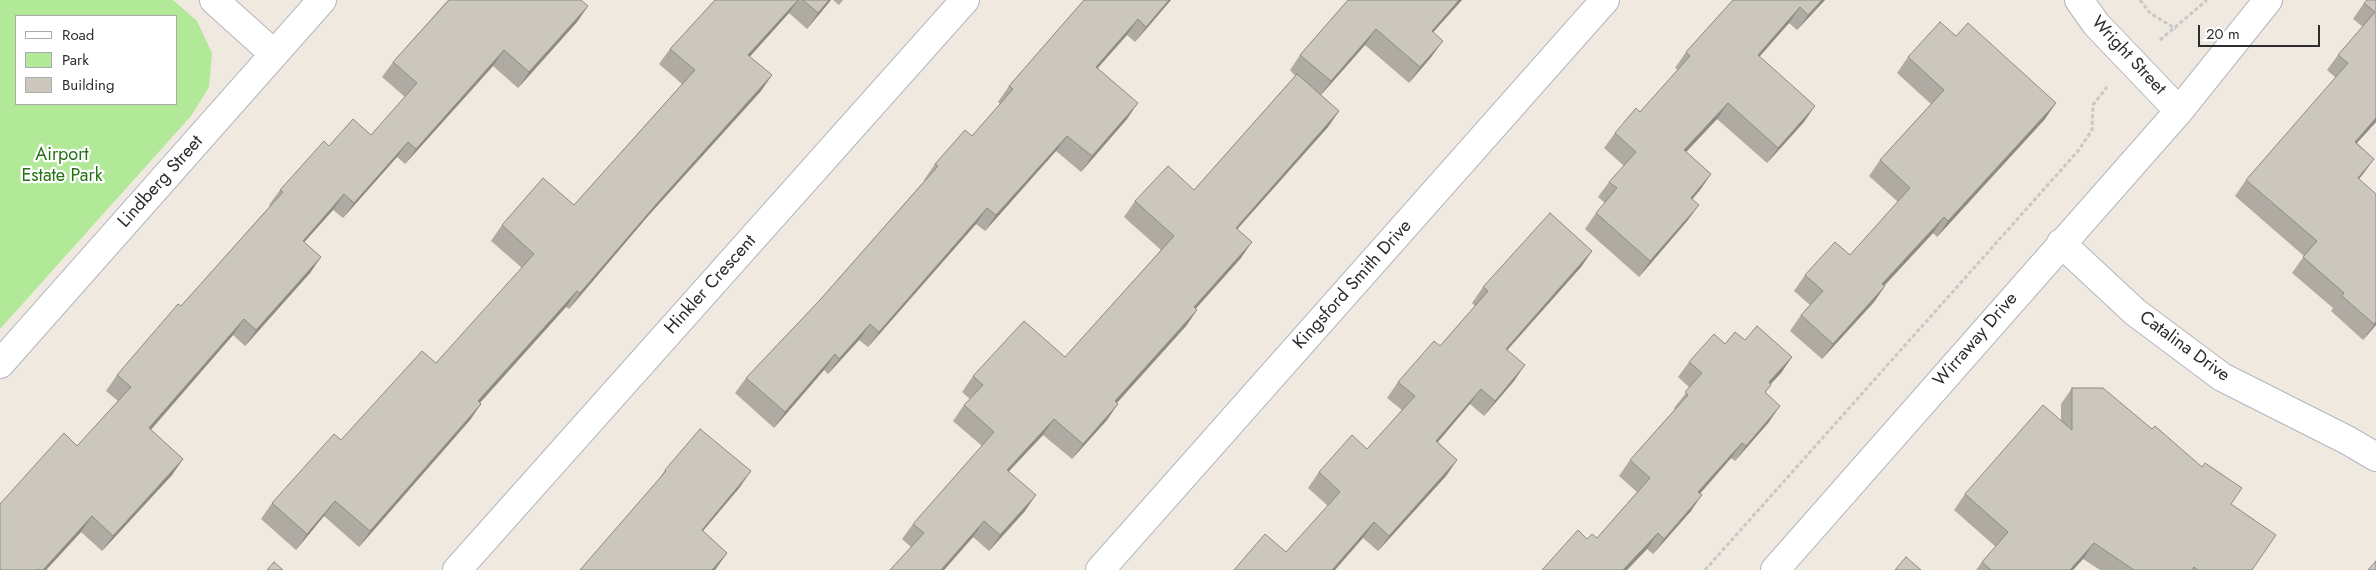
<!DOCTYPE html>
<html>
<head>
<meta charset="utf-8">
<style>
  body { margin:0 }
  #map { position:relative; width:2376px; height:570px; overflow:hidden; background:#efe9df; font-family:Jost,sans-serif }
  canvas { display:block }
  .legend { position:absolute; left:15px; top:15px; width:162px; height:90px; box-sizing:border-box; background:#fff; border:1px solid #ababab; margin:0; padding:6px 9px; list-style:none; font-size:15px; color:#2d2d2d }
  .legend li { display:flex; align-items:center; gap:10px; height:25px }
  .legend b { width:25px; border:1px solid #ababab }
  .scale { position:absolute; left:2198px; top:25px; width:122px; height:22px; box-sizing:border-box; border:2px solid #2d2d2d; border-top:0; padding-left:6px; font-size:15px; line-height:18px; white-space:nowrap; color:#2d2d2d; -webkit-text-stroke:4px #fff; paint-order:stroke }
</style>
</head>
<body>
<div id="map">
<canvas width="2376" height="570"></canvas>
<ul class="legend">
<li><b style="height:6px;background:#fff"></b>Road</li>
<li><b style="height:14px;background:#b2e999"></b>Park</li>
<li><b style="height:14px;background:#cbc7bd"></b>Building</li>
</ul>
<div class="scale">20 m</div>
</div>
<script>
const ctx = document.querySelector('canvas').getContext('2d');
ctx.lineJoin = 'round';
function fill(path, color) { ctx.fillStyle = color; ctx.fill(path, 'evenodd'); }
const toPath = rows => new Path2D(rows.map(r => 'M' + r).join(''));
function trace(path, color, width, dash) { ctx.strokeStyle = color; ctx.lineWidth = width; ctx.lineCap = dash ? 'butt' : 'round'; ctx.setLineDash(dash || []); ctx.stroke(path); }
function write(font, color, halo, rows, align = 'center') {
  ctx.font = font + ' Jost,sans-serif'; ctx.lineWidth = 4.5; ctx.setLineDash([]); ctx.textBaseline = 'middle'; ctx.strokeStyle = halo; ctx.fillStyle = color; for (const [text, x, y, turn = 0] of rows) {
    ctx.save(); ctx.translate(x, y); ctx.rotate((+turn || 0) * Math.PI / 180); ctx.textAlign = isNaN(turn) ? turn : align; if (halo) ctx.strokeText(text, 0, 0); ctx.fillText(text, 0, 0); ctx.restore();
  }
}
const green = toPath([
  [0,0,173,0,197,21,212,53,209,87,191,116,0,329],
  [16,16,176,16,176,104,16,104]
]);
const path = toPath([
  [2140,0,2150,13,2176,29],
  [2160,40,2207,0],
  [1705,570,2078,151,2092,130,2093,105,2107,87]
]);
const minor = toPath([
  [214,0,274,54],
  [2079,0,2096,24,2179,111],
  [2061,243,2135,312,2222,377,2347,440,2376,457],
  [0,364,322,0],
  [457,570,965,0],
  [1100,570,1605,0],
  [1775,570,2179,111,2268,0]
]);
const wall = toPath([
  [448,0,582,0,582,1,588,6,577,22,518,88,493,66,405,164,397,157,343,218,333,210,304,242,321,257,310,273,245,346,233,335,151,430,183,459,172,475,102,551,81,532,46,570,0,570,77,446,118,401,106,391,117,375,181,306,270,206,269,205,280,190,329,146,371,135,405,97,382,77,393,62],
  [715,0,831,0,807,29,789,13,749,57,772,75,761,91,648,216,569,309,566,307,480,403,481,404,470,420,359,547,324,516,296,550,261,519,272,503,341,440,436,363,522,268,491,241,502,225,574,205,682,84,659,64,670,49],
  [833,0,843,0,839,5],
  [1084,0,1171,0,1135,42,1127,35,1098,68,1127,119,1081,172,1056,151,985,231,976,224,868,347,859,340,828,374,824,370,774,428,735,393,746,378,819,301,925,180,924,180,935,164,972,136,1000,104,998,102,1009,86],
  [1348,0,1462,0,1433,32,1432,56,1409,83,1365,45,1321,95,1339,111,1328,127,1237,229,1241,258,1195,309,1197,310,1186,326,1117,403,1107,420,1072,459,1043,435,1009,471,1025,511,989,551,973,537,944,570,890,570,911,547,902,539,913,524,982,446,953,421,964,405,970,399,962,392,973,376,1065,357,1161,250,1124,217,1135,201,1194,190,1295,76,1290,70,1300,55],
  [1733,0,1825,0,1797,30,1789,23,1759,56,1804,122,1767,163,1717,119,1686,152,1711,174,1700,190,1692,199,1688,220,1639,277,1585,229,1596,213,1605,203,1598,197,1609,182,1624,166,1604,148,1615,133,1640,112,1678,70,1675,68,1686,52],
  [2376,0,2376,122,2357,143,2374,159,2359,179,2376,325,2363,340,2331,311,2333,308,2292,273,2304,256,2235,196,2246,180,2336,78,2327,70,2338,55,2363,27,2353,19,2364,3],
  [1908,57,2045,119,1937,237,1933,233,1884,286,1885,286,1874,302,1822,359,1790,331,1801,315,1810,305,1794,291,1805,275,1850,255,1898,202,1869,176,1880,160,1931,104,1897,73],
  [1592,251,1581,267,1507,350,1514,381,1484,416,1470,404,1438,442,1457,460,1446,476,1378,551,1363,538,1286,552,1328,506,1308,488,1319,472,1367,449,1402,410,1387,398,1398,382,1440,346,1475,306,1472,303,1483,287],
  [1745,340,1792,357,1781,373,1770,384,1771,385,1765,393,1769,422,1735,461,1731,458,1700,494,1691,511,1653,554,1647,549,1627,570,1542,570,1587,539,1597,538,1637,492,1619,476,1630,460,1675,409,1674,408,1690,388,1678,377,1689,362,1725,344],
  [2072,388,2231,504,2252,570,2100,570,2083,559,2073,570,1976,570,1982,562,1996,547,1954,510,1965,494,2061,421,2061,404],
  [665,470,740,487,703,531,727,553,715,570,580,570,656,483]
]);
const shadedWall = toPath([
  [798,0,789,13,737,71,748,55],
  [829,0,831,0,807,29,818,13],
  [1169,0,1171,0,1135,42,1146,27],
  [1459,0,1462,0,1421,46,1432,31],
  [1822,0,1825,0,1797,30,1808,15],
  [588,6,577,22,518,88,529,72],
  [1800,7,1789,23,1747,71,1758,55],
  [1138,19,1127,35,1085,82,1096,67],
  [1376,29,1365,45,1320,96,1331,81],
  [1443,41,1432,56,1409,83,1420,67],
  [504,50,493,66,405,164,416,149],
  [772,75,761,91,648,216,569,309,580,293,659,201],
  [1138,103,1127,119,1081,172,1092,156],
  [1728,103,1717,119,1673,166,1684,150],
  [2056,103,2045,119,1937,237,1948,221],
  [1815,106,1804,122,1767,163,1778,148],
  [1339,111,1328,127,1225,243,1236,228],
  [2376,118,2376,122,2344,157,2355,142],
  [1067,136,1056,151,985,231,996,215],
  [408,142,397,157,343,218,354,203],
  [2374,159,2363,174,2347,193,2358,178],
  [1711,174,1700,190,1680,214,1691,198],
  [344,194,333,210,292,256,303,241],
  [1699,205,1688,220,1639,277,1650,261],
  [987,208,976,224,868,347,879,332],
  [1944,217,1933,233,1871,300,1882,284],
  [1252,242,1241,258,1183,323,1194,307],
  [1592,251,1581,267,1495,364,1506,349],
  [321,257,310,273,245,346,256,330],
  [1885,286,1874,302,1822,359,1833,344],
  [577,291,566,307,467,417,478,401],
  [1197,310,1186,326,1104,417,1115,401],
  [244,319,233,335,138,444,149,428],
  [2376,322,2376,325,2363,340],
  [870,324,859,340,828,374,839,359],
  [835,354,824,370,774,428,785,412],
  [1792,357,1781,373,1758,398,1769,382],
  [1525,365,1514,381,1484,416,1495,401],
  [1481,389,1470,404,1425,457,1436,441],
  [481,404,470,420,359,547,370,531],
  [1118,404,1107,420,1072,459,1083,444],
  [1780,406,1769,422,1735,461,1746,446],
  [1054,419,1043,435,996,485,1007,470],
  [1742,443,1731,458,1687,508,1698,492],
  [183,459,172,475,102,551,113,536],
  [1457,460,1446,476,1378,551,1389,536],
  [751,471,740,487,691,545,702,530],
  [1036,495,1025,511,989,551,1000,535],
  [1702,495,1691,511,1653,554,1664,539],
  [335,501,324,516,296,550,307,534],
  [92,516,81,532,46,570,43,570],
  [984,521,973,537,944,570,941,570],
  [1374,522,1363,538,1335,570,1332,570],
  [1658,533,1647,549,1627,570,1623,570],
  [2094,543,2083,559,2073,570,2070,570],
  [727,553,715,570,712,570]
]);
const building = toPath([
  [449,0,581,0,588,6,529,72,504,50,416,149,408,142,354,203,344,194,303,241,321,257,256,330,244,319,149,428,183,459,113,536,92,516,43,570,40,570,38,569,37,570,0,570,0,504,64,433,77,446,131,387,117,375,178,304,181,306,283,192,280,190,324,141,329,146,353,119,371,135,417,83,393,62,449,0],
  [715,0,798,0,748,55,772,75,659,201,580,293,577,291,478,401,481,404,370,531,335,501,307,534,272,503,334,434,341,440,422,351,436,363,534,254,502,225,543,178,574,205,695,70,670,49,715,0],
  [803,0,829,0,818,13,803,0],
  [1084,0,1169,0,1146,27,1138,19,1096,67,1138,103,1092,156,1067,136,996,215,987,208,879,332,870,324,839,359,835,354,785,412,746,378,819,301,938,166,935,164,965,130,972,136,1013,89,1009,86,1084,0],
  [1348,0,1459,0,1432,31,1443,41,1420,67,1376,29,1331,81,1300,55,1348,0],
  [1733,0,1822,0,1808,15,1800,7,1758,55,1815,106,1778,148,1728,103,1684,150,1711,174,1691,198,1699,205,1650,261,1596,213,1617,188,1609,182,1636,152,1615,133,1636,108,1640,112,1690,56,1686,52,1733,0],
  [2367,0,2376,0,2376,118,2355,142,2374,159,2358,178,2376,194,2376,322,2374,324,2342,296,2344,293,2303,257,2317,241,2246,180,2348,63,2338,55,2375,12,2364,3,2367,0],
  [1940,22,1956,36,1968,23,2056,103,1948,221,1944,217,1882,284,1885,286,1833,344,1801,315,1823,291,1805,275,1835,242,1850,255,1910,188,1880,160,1944,90,1908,57,1940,22],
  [1297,74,1339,111,1236,228,1252,242,1194,307,1197,310,1115,401,1118,404,1083,444,1054,419,1007,470,1036,495,1000,535,984,521,941,570,890,570,924,533,913,524,994,432,964,405,983,385,973,376,1024,321,1065,357,1174,236,1135,201,1168,166,1194,190,1297,74],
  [1550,213,1592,251,1506,349,1525,365,1495,401,1481,389,1436,441,1457,460,1389,536,1374,522,1332,570,1234,570,1265,534,1286,552,1340,492,1319,472,1352,435,1367,449,1415,396,1398,382,1434,341,1440,346,1488,291,1483,287,1550,213],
  [1757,326,1792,357,1769,382,1771,385,1765,392,1780,406,1746,446,1742,443,1698,492,1702,495,1664,539,1658,533,1623,570,1542,570,1578,530,1587,539,1592,534,1597,538,1650,478,1630,460,1688,395,1685,392,1702,373,1689,362,1714,334,1725,344,1735,332,1745,340,1757,326],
  [2072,388,2103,388,2152,429,2155,426,2202,467,2205,463,2242,488,2231,504,2276,535,2252,570,2198,570,2194,567,2192,570,2134,570,2094,543,2070,570,1991,570,1982,562,2008,532,1965,494,2043,405,2072,430,2072,388],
  [700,429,751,471,702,530,727,553,712,570,580,570,666,471,665,470,700,429],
  [1906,557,1921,570,1895,570,1906,557],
  [2376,561,2376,570,2368,570,2376,561],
  [274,562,283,570,267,570,274,562]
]);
const streetNames = [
  ["Wright Street",2128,56,47],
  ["Lindberg Street",161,182,-48],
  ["Hinkler Crescent",711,285,-48],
  ["Kingsford Smith Drive",1353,285,-48],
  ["Wirraway Drive",1976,340,-49],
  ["Catalina Drive",2184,347,36]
];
const parkNames = [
  ["Airport",62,156],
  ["Estate Park",62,177]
];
fill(green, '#b2e999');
trace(minor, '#b3b5c1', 30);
trace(path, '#c8c8c8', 3, [4, 2.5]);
trace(minor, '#fff', 28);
fill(wall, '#afaba3');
fill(shadedWall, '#8e8b84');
fill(building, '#cbc7bd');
trace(building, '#8e8b84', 1);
write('18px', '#2d2d2d', '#fff', streetNames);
write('18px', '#267116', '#fff', parkNames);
</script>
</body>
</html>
